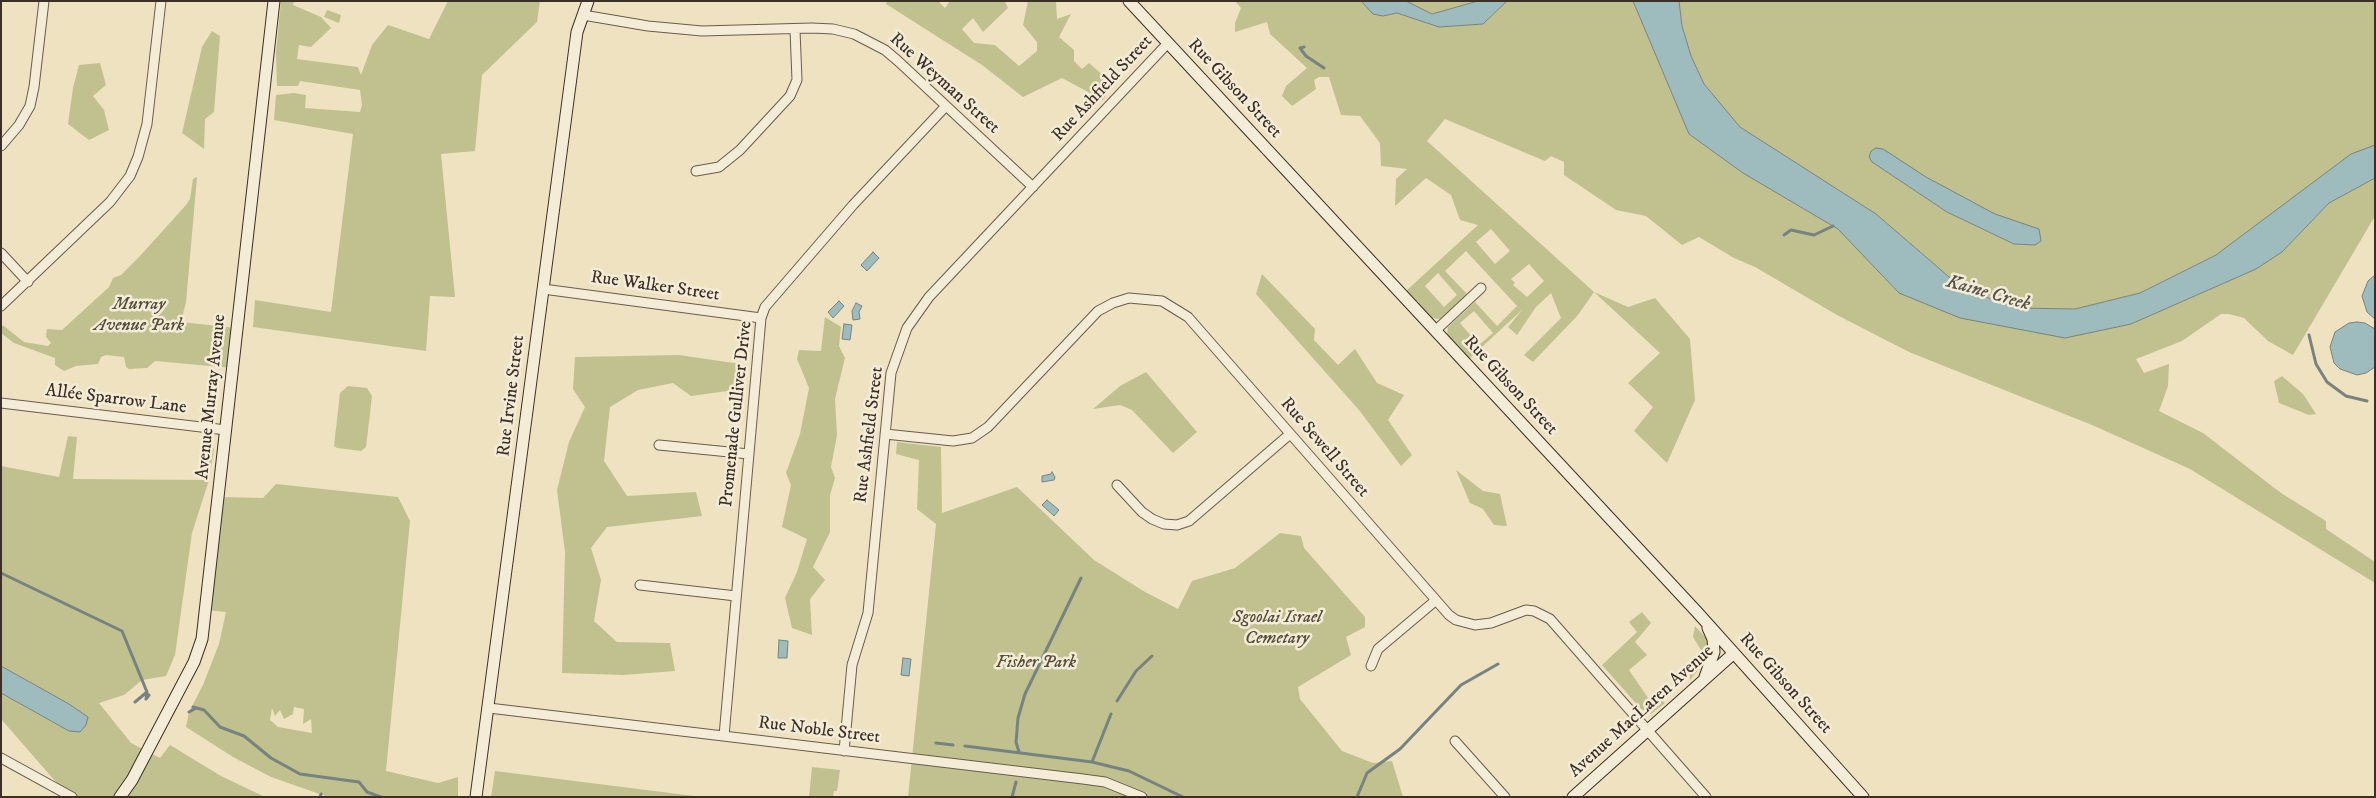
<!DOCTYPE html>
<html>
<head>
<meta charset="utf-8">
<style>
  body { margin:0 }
  #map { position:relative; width:2376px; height:798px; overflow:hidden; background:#efe2c1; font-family:"IM FELL DW Pica",serif }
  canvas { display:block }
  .frame { position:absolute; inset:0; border:2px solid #3c2f26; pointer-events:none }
</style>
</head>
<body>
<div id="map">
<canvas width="2376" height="798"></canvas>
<div class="frame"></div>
</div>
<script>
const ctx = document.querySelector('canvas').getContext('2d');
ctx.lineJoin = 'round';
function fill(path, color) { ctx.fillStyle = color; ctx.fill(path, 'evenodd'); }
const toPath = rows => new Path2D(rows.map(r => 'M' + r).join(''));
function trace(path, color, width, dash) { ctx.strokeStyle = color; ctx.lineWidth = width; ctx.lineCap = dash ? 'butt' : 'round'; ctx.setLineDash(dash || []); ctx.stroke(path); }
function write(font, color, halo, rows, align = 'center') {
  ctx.font = font + ' "IM FELL DW Pica",serif'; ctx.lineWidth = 5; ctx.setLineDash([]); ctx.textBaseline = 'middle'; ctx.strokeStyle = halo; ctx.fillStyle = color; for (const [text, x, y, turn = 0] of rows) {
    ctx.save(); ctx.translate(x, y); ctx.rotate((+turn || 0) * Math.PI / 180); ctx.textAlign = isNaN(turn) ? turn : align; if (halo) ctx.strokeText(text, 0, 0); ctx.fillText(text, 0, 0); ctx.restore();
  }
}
const green = toPath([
  [281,1,294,1,293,5,321,17,331,28,311,47,299,45,297,59,358,67,361,75,372,45,388,25,429,39,448,1,540,1,537,22,482,75,475,151,441,154,455,297,430,296,426,351,253,327,255,300,331,312,353,134,274,120,276,95,294,93,306,95,305,108,360,112,362,105,360,90,300,81,298,86,277,86,276,52],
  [887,1,938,1,945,8,950,1,1005,1,1008,8,983,32,973,18,962,29,974,43,995,45,1019,66,1037,51,1037,42,1023,25,1028,1,1056,1,1057,19,1071,14,1059,37,1074,50,1074,61,1082,69,1089,63,1113,84,1103,100,1062,78,1023,97,982,65,886,4],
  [1235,1,1361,1,1374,14,1383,16,1397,13,1439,27,1483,24,1507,1,1633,1,1689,134,1743,173,1839,229,1899,293,2131,324,2256,269,2282,252,2329,203,2375,178,2375,216,2293,355,2268,341,2244,318,2229,314,2221,314,2182,341,2136,359,2144,373,2169,364,2168,386,2159,411,2203,433,2281,493,2326,521,2326,529,2375,562,2375,583,2190,469,2092,425,1909,352,1837,315,1755,267,1734,258,1699,237,1682,245,1646,216,1616,210,1564,175,1564,162,1551,156,1545,161,1445,119,1427,141,1594,292,1628,307,1655,298,1690,339,1695,400,1667,463,1634,431,1653,407,1628,383,1660,353,1594,292,1578,315,1533,362,1524,355,1561,318,1551,293,1536,307,1517,335,1508,327,1522,310,1469,359,1447,335,1448,327,1475,302,1497,326,1517,306,1466,251,1445,271,1467,294,1440,319,1431,318,1406,291,1478,225,1460,220,1451,195,1426,178,1395,206,1396,179,1407,169,1381,166,1380,143,1360,116,1341,115,1329,77,1319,77,1314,80,1316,89,1292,106,1282,96,1286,86,1307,68,1270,34,1267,22,1235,32,1235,23,1241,8],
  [1491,229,1510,251,1495,264,1476,242],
  [1529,264,1544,281,1527,297,1513,285,1515,283,1511,279],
  [1438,273,1457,295,1444,307,1425,286],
  [1474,311,1493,333,1479,345,1460,323],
  [1406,1,1478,1,1432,14],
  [1679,1,2375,1,2375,146,2349,156,2216,255,2140,293,2075,309,2017,308,1963,289,1876,214,1740,127,1704,84,1691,56,1682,26],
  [1872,162,1923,175,1994,218,2041,241,2035,245,2014,244,1947,212],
  [327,10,341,15,339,23,324,17],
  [212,31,220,36,214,112,205,119,204,149,182,133,202,47],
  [100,63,106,85,93,96,104,110,109,130,89,140,68,124,73,88,79,65],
  [197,177,186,302,181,322,236,328,232,368,155,361,147,368,129,369,126,367,124,357,106,355,101,357,98,364,76,366,64,371,55,365,55,358,14,343,1,333,1,326,4,326,24,342,48,346,51,343,46,337,47,329,62,330,109,287,113,278,121,275,140,256,186,205,190,199,193,179],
  [1262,274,1315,329,1314,340,1338,365,1355,349,1377,383,1404,395,1388,420,1412,455,1401,466,1359,410,1256,294],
  [825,317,841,327,839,346,845,358,835,399,837,435,831,467,835,478,830,495,830,532,813,567,825,580,810,599,812,635,792,628,785,598,797,572,807,539,782,527,791,485,786,473,800,434,809,388,797,359,799,350,821,351],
  [679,355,740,364,742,389,691,396,673,383,638,390,610,407,604,461,627,496,696,492,702,516,607,527,591,548,601,580,594,621,617,642,670,643,675,671,623,675,562,673,565,552,557,490,569,442,585,407,573,389,575,357],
  [1146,372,1197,432,1173,453,1132,410,1120,405,1093,409,1120,386],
  [2282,376,2303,394,2316,414,2309,415,2279,403,2274,381],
  [348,386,367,388,372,396,366,447,361,451,337,448,334,446,340,393],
  [68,436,77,437,73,479,204,480,211,446,214,449,209,480,192,533,175,655,166,676,142,680,124,695,99,703,131,743,160,758,170,745,221,776,265,797,69,797,1,719,1,693,69,731,88,717,69,704,1,666,1,466,59,477],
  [897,442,941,447,942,513,1017,487,1094,560,1145,592,1178,609,1192,581,1235,568,1280,533,1301,536,1304,548,1365,617,1365,627,1346,637,1351,655,1298,687,1300,699,1342,751,1373,763,1392,761,1403,797,908,797,936,524,917,509,919,460,896,454],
  [1456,470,1483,491,1500,494,1507,526,1494,525,1483,509,1470,503],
  [276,484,398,497,410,521,386,771,438,783,458,777,458,797,328,797,271,777,233,757,186,727,189,712,203,685,219,644,226,612,206,610,219,497,263,498],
  [294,707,304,709,303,724,311,719,312,733,278,727,270,720,272,708,275,716,280,710,284,719,293,714],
  [1642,612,1651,623,1635,642,1647,655,1629,670,1648,698,1657,695,1665,703,1651,714,1641,709,1602,665,1637,632,1629,622],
  [1695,626,1706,638,1709,650,1704,663,1690,680,1689,669,1700,656,1701,650,1693,637],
  [812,767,840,770,837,791,834,791,833,797,809,797],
  [495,771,702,797,491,797]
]);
const water = toPath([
  [1361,1,1406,1,1432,14,1478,1,1507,1,1483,24,1439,27,1397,13,1383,16,1373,14,1361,1],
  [1633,1,1679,1,1682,26,1691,56,1704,84,1740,127,1876,214,1963,289,2017,308,2075,309,2140,293,2216,255,2351,154,2375,145,2375,178,2329,203,2282,252,2256,269,2131,324,2065,338,1960,318,1899,293,1838,229,1743,173,1689,134,1633,1],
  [1876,148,1883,149,1926,177,1995,214,2039,229,2041,241,2035,245,2014,244,1947,212,1872,162,1869,157,1871,151,1876,148],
  [873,252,879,258,867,271,861,265,873,252],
  [2375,275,2375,319,2367,312,2362,296,2368,281,2375,275],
  [839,301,844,306,833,318,828,312,839,301],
  [856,303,862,306,859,312,860,319,853,320,852,311,856,303],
  [2357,322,2365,323,2375,329,2375,367,2366,373,2357,375,2340,369,2334,363,2330,347,2335,332,2349,323,2357,322],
  [844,324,852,325,850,340,842,339,844,324],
  [1052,472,1055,477,1054,480,1042,482,1042,476,1051,474,1052,472],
  [1047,500,1059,510,1054,516,1042,505,1047,500],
  [779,640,788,641,787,658,778,658,779,640],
  [903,658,911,659,909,676,901,675,903,658],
  [1,666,69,704,88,717,86,725,80,732,69,731,1,693,1,666]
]);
const stream = toPath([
  [1304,47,1300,48,1306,56,1324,68],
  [1784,235,1791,230,1814,235,1833,226],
  [2309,335,2316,364,2327,382,2346,396,2367,401],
  [1,573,122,631,147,692],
  [1117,701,1136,671,1152,656],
  [135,702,147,692,146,699,149,695],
  [193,707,204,710,220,727,244,736,271,758,300,774,359,782,367,792,381,797],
  [189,712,196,708],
  [936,743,953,745],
  [965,746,1092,762,1129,771,1183,797],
  [1019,752,1016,742,1018,718,1025,694,1081,578],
  [1092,762,1111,714],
  [320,797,321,794],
  [1012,797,1016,782],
  [1357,797,1367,773,1400,749,1461,685,1498,664]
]);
const street = toPath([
  [583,15,648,26,702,31,812,28,833,29,854,34,885,50,898,61,1033,187],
  [1,146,19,125,30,106,34,87,44,1],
  [696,171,719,167,740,150,790,96,797,80,795,30],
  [1,253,28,282],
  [543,289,761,318],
  [1,306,110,202,130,176,138,157,147,124,161,1],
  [1435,331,1481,288],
  [1,403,226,430],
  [885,434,953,441,972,438,988,427,1098,311,1113,303,1129,298,1162,301,1188,317,1449,615,1456,620,1475,625,1491,623,1526,610,1534,611,1550,619,1706,797],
  [659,445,749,454],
  [1117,485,1142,512,1152,519,1164,524,1177,525,1189,521,1290,434],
  [640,585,736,596],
  [1371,666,1378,649,1435,601],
  [489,708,1083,779,1105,782,1142,797],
  [724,736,761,318,765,307,853,205,946,106],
  [1455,741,1505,797],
  [844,751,852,665,868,613,891,373,907,328,929,297,1168,43],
  [1,758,72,797]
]);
const secondary = toPath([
  [1129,1,1697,612,1863,797],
  [1705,677,1714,652,1713,639,1708,628],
  [120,797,132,780,194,662,202,639,274,1],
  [476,797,577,32,588,1],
  [1573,797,1734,653]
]);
const streetNames = [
  ["Rue Weyman Street",944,84,42],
  ["Rue Ashfield Street",1103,89,-47],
  ["Rue Gibson Street",1234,89,47],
  ["Rue Walker Street",655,287,8],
  ["Rue Gibson Street",1510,386,47],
  ["Rue Irvine Street",512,396,-83],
  ["Avenue Murray Avenue",212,397,-84],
  ["Allée Sparrow Lane",116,400,7],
  ["Promenade Gulliver Drive",737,414,-84],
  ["Rue Ashfield Street",870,435,-83],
  ["Rue Sewell Street",1324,448,49],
  ["Rue Gibson Street",1785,684,48],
  ["Avenue MacLaren Avenue",1642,712,-42],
  ["Rue Noble Street",819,731,7]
];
const parkNames = [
  ["Murray",139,305],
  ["Avenue Park",139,326],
  ["Sgoolai Israel",1277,618],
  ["Cemetary",1277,639],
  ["Fisher Park",1036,663]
];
const waterNames = [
  ["Kaine Creek",1988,294,16]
];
fill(green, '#c0c18e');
fill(water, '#9ebbbd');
trace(water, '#778381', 1);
trace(stream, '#778381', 3);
trace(street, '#695c4d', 11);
trace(secondary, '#3c2f26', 13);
trace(street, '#f5ecd7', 9);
trace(secondary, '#f5ecd7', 11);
write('18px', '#3c2f26', '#f5ecd7', streetNames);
write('italic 18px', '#564c3b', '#f5ecd7', parkNames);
write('italic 19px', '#54524c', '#f5ecd7', waterNames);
</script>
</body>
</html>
